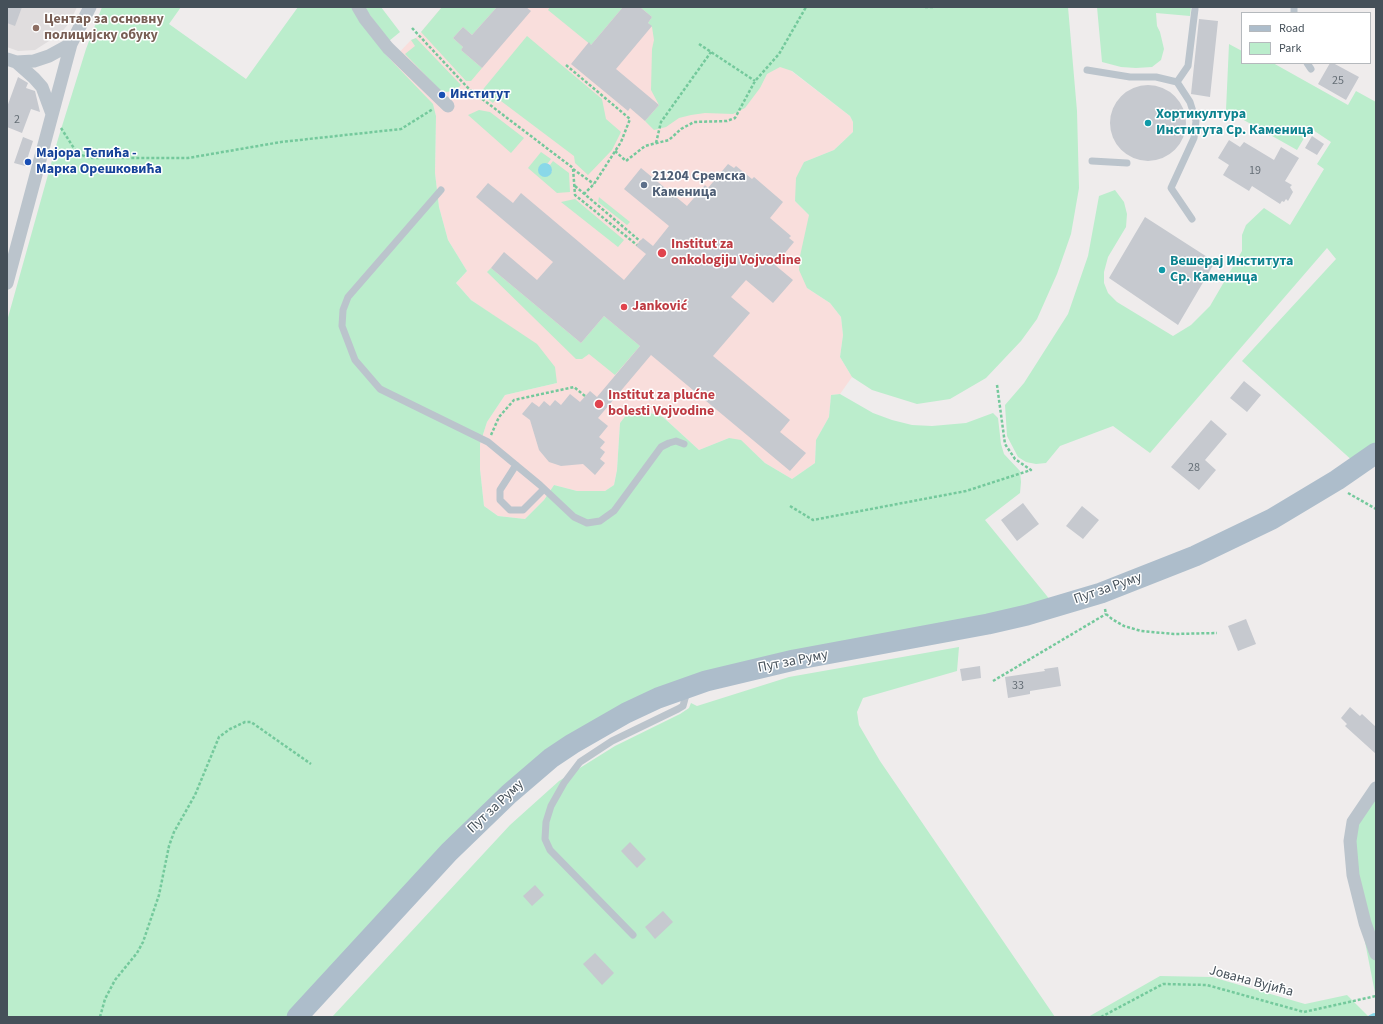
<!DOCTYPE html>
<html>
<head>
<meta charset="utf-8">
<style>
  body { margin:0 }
  #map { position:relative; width:1383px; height:1024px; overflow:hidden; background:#efecec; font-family:"Source Sans 3",sans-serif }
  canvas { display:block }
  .frame { position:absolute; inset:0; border:8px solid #455059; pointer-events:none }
  .legend { position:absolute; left:1241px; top:12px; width:130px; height:52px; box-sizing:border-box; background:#fff; border:1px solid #b5b9bd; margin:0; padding:5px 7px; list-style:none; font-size:12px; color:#455059 }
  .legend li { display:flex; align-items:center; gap:8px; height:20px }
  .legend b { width:20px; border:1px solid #b5b9bd }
</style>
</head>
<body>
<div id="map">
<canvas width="1383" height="1024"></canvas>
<div class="frame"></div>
<ul class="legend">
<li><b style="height:5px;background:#adbdcb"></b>Road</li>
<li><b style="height:11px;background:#bbedcc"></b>Park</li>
</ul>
</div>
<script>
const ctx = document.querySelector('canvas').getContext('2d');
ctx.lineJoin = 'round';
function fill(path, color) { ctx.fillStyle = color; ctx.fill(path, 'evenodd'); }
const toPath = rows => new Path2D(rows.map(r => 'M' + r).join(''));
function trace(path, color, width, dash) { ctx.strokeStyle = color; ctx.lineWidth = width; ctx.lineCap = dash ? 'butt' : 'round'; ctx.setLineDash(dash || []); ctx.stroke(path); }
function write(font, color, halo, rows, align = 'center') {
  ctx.font = font + ' "Source Sans 3",sans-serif'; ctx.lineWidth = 3; ctx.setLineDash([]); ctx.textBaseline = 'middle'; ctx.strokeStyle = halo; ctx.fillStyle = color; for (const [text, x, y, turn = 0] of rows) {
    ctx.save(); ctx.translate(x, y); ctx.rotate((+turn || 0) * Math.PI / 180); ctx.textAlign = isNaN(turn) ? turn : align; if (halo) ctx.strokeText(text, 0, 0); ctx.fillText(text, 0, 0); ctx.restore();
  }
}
const education = toPath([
  [7,7,77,7,70,22,60,34,35,50,18,51,7,47]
]);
const medical = toPath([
  [442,7,708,7,850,116,853,122,853,132,834,150,804,162,795,201,809,215,807,288,830,303,841,317,843,335,840,357,852,377,840,394,831,395,829,417,816,440,815,463,792,479,765,463,748,447,729,438,699,450,663,417,644,411,627,414,620,423,617,470,614,485,605,491,577,491,554,485,544,500,525,519,498,516,484,506,480,469,480,444,487,422,505,395,557,383,507,325,471,300,456,283,467,271,448,240,439,207,435,173,436,116,433,105,391,61,411,40,416,38]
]);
const green = toPath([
  [102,7,181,7,169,24,246,79,298,7,352,7,386,55,433,104,436,116,435,173,439,207,448,240,467,271,456,283,471,300,537,344,555,367,557,383,505,395,487,422,480,444,480,469,484,506,498,516,525,519,544,500,554,485,577,491,605,491,614,485,617,470,620,423,627,414,644,411,663,417,699,450,729,438,741,440,765,463,792,479,815,463,816,440,829,417,831,395,840,394,873,413,892,420,912,425,932,426,966,423,993,413,998,418,1001,444,1004,454,1020,471,1021,482,1020,493,985,520,1051,601,596,719,287,1017,7,1017,7,321,58,139,86,49],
  [364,7,381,7,400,32,389,41],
  [442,7,497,7,472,35,463,27,453,38,463,47,461,50,482,68,471,81,466,81,421,32],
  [550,7,623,7,591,45,548,10],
  [640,7,1068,7,1077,111,1079,188,1071,234,1057,274,1037,319,1021,341,986,378,950,399,917,404,872,390,852,377,840,357,843,335,841,317,830,303,807,288,799,270,800,256,809,215,795,201,796,178,804,162,834,150,853,132,853,122,850,116,792,71,780,67,767,74,760,88,745,108,733,114,705,113,691,115,679,118,666,127,654,130,645,121,659,105,651,90,652,49,654,40,652,27,648,23,652,17],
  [1097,7,1191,7,1190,16,1156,13,1157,26,1160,32,1164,49,1161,60,1152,67,1136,68,1121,67,1102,62],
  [527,36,602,99,606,119,621,132,612,150,588,175,575,163,574,156,497,98,493,103,480,93],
  [416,38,461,85,456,90,447,92,440,90,405,54,415,46,411,40],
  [1229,44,1242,51,1242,63,1273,63,1348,105,1356,91,1376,102,1376,448,1355,463,1242,361,1336,259,1327,248,1150,453,1113,426,1060,446,1046,463,1036,464,1026,462,1018,457,1007,436,1005,405,1024,383,1068,314,1088,256,1099,196,1115,190,1124,202,1127,214,1126,227,1108,257,1104,272,1104,283,1108,293,1117,302,1173,336,1191,325,1210,306,1242,251,1242,235,1246,225,1264,208,1290,225,1324,169,1317,164,1331,142,1310,128,1297,150,1226,110],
  [479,110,490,112,524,138,511,153,468,115],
  [541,152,551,159,548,163,539,166,539,170,545,176,548,176,552,171,550,165,553,161,569,173,570,192,557,193,528,168],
  [599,197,600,198,630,222,627,225,598,202],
  [575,199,624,240,618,247,561,202],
  [491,268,581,343,604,316,640,346,615,375,589,354,582,359,576,359,487,272],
  [959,647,957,671,863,698,857,712,859,725,880,761,1055,1017,332,1017,510,825,559,781,615,746,680,714,689,708,691,703,697,706,789,677],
  [1376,785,1376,998,1356,896,1354,819],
  [1160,976,1212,977,1305,1004,1347,995,1369,1017,1088,1017]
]);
const water = toPath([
  '538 170a7 7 0 1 1 14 0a7 7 0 1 1-14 0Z'
]);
const stream = toPath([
  [1370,1017,1374,1015]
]);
const building = toPath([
  [7,7,22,7,15,26,7,23],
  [497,7,526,7,531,11,482,68,461,50,463,47,453,38,463,27,472,35],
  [623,7,640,7,652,17,648,23,652,26,616,69,659,105,645,121,630,108,628,111,571,64,589,42,591,45],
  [1199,19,1218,21,1210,97,1191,94],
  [1330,63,1333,63,1359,77,1346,100,1318,84],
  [18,77,28,83,26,88,35,91,40,112,31,109,22,133,7,127,7,107],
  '1110 123a38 38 0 1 1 76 0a38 38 0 1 1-76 0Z',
  [1312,136,1324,144,1317,155,1305,148],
  [23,137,33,141,25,166,14,163],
  [1229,140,1240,147,1244,142,1274,160,1281,147,1299,158,1285,181,1292,185,1290,187,1293,192,1288,201,1286,199,1284,202,1282,201,1280,204,1252,186,1249,191,1223,175,1229,165,1218,158],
  [728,164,734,168,736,166,752,179,754,177,783,202,770,218,791,236,789,238,794,242,775,265,793,280,773,303,746,280,731,297,750,313,713,356,790,420,780,432,806,453,790,471,651,355,598,418,608,426,599,437,605,442,600,448,605,452,600,459,605,463,595,475,583,464,561,466,549,462,539,450,530,420,522,414,532,402,539,407,544,401,550,406,555,400,561,405,570,394,580,402,590,391,597,397,640,346,604,316,581,343,491,268,504,252,537,280,553,262,476,197,488,183,513,203,521,193,624,280,646,254,636,246,639,242,643,238,653,246,669,226,624,189,641,168,687,206,705,185,708,188],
  [1145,217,1215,262,1178,325,1109,278],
  [1244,381,1261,395,1247,412,1230,398],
  [1211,420,1227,434,1205,460,1216,470,1199,490,1171,467],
  [1023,503,1039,524,1017,541,1001,520],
  [1082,506,1099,520,1083,539,1066,526],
  [1246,619,1256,644,1238,651,1228,626],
  [980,666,981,678,962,681,960,669],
  [1058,667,1061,686,1030,691,1030,694,1008,698,1005,677,1045,671,1044,669],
  [1350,707,1360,716,1362,714,1376,727,1376,754,1345,726,1347,724,1341,718],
  [630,842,646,859,637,868,621,851],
  [535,885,544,895,532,906,523,896],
  [663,911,673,922,655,939,645,927],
  [595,953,614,973,602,985,583,964]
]);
const path = toPath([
  [925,7,935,7],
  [412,28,469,89,573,168,575,195,637,245],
  [699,44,755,81],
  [566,65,630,119,621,142,594,184,584,194],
  [61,128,77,153,89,158,188,158,281,142,401,129,433,109],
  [656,143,661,122,711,52],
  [615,151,626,161,645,146,669,140,681,129,694,122,727,121,735,118,755,81,779,54,806,7],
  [573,169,594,184],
  [575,186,640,241],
  [491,435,499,417,514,400,574,387,585,396],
  [1348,493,1376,509],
  [790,506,813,520,966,491,1031,470,1015,459,1005,444,997,385],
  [1105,609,1106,614,1112,619,1124,626,1141,631,1174,634,1217,633],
  [993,681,1106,614],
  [100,1017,105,999,115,980,137,953,143,942,159,895,169,846,174,832,195,795,219,737,230,729,245,722,251,722,311,764],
  [1101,1017,1163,984,1207,985,1304,1012,1376,996]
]);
const service = toPath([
  [1294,13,1294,7],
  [1307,63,1311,69],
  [1087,70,1130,77,1156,77,1177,82,1188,66,1195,9],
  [1177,82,1190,102,1196,121,1194,138,1171,188,1192,219],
  [1092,161,1127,163],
  [441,190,348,297,343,310,342,326,355,360,380,389,488,442,540,485,574,517,587,523,600,521,614,511,661,447,669,443,676,441,684,444],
  [516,465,500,490,500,500,510,510,523,510,544,489],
  [633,935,550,850,545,839,546,822,551,806,564,783,580,762,612,741,678,709,683,706,687,691]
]);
const minor = toPath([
  [358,7,365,19,388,48,448,106],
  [7,59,16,62,34,61,49,56,71,44],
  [16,62,34,78,42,87,52,114],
  [7,283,71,44,90,7],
  [1376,788,1353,822,1350,841,1353,875,1365,923,1376,954]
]);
const primary = toPath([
  [297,1017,449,852,509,794,551,758,572,744,626,713,658,698,706,681,794,660,988,624,1027,615,1101,593,1195,556,1272,519,1337,480,1376,453]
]);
const markers = [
  [36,28,4,"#8d6e63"],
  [442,95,4,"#1a4fb4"],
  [1148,123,4,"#0f9aa8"],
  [28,162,4,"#1a4fb4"],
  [644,185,4,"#5c6f8a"],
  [662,253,5,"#e0444e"],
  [1162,270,4,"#0f9aa8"],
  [624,307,4,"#e0444e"],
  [599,404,5,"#e0444e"]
];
const numberNames = [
  ["25",1338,81],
  ["2",17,120],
  ["19",1255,171],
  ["28",1194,468],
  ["33",1018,686]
];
const educationNames = [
  ["Центар за основну",44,20],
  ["полицијску обуку",44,36]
];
const transitNames = [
  ["Институт",450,95],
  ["Мајора Тепића -",36,154],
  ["Марка Орешковића",36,170]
];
const cultureNames = [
  ["Хортикултура",1156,115],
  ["Института Ср. Каменица",1156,131],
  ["Вешерај Института",1170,262],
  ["Ср. Каменица",1170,278]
];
const serviceNames = [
  ["21204 Сремска",652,177],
  ["Каменица",652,193]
];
const healthNames = [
  ["Institut za",671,245],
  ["onkologiju Vojvodine",671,261],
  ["Janković",632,307],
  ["Institut za plućne",608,396],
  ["bolesti Vojvodine",608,412]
];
const streetNames = [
  ["Пут за Руму",1108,589,-19],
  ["Пут за Руму",793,662,-11],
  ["Пут за Руму",496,807,-43],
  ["Јована Вујића",1251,982,15]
];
fill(education, '#e0ddde');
fill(medical, '#f9dedc');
fill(green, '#bbedcc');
fill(water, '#89d8e8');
trace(stream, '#89d8e8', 4);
fill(building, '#c6c9cf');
trace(path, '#74c99c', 2.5, [3, 2]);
trace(service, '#bbc4cc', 7);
trace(minor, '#bbc4cc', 13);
trace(primary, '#adbdcb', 21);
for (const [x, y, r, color] of markers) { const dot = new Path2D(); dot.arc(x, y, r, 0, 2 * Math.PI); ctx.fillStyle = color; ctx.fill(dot); trace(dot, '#fff', 1.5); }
write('12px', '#656e76', null, numberNames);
write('bold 14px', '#785e54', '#fff', educationNames, 'left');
write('bold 14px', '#164399', '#fff', transitNames, 'left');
write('bold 14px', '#0d838f', '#fff', cultureNames, 'left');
write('bold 14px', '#4e5e75', '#fff', serviceNames, 'left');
write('bold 14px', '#be3a42', '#fff', healthNames, 'left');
write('14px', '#455059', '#fff', streetNames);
</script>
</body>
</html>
